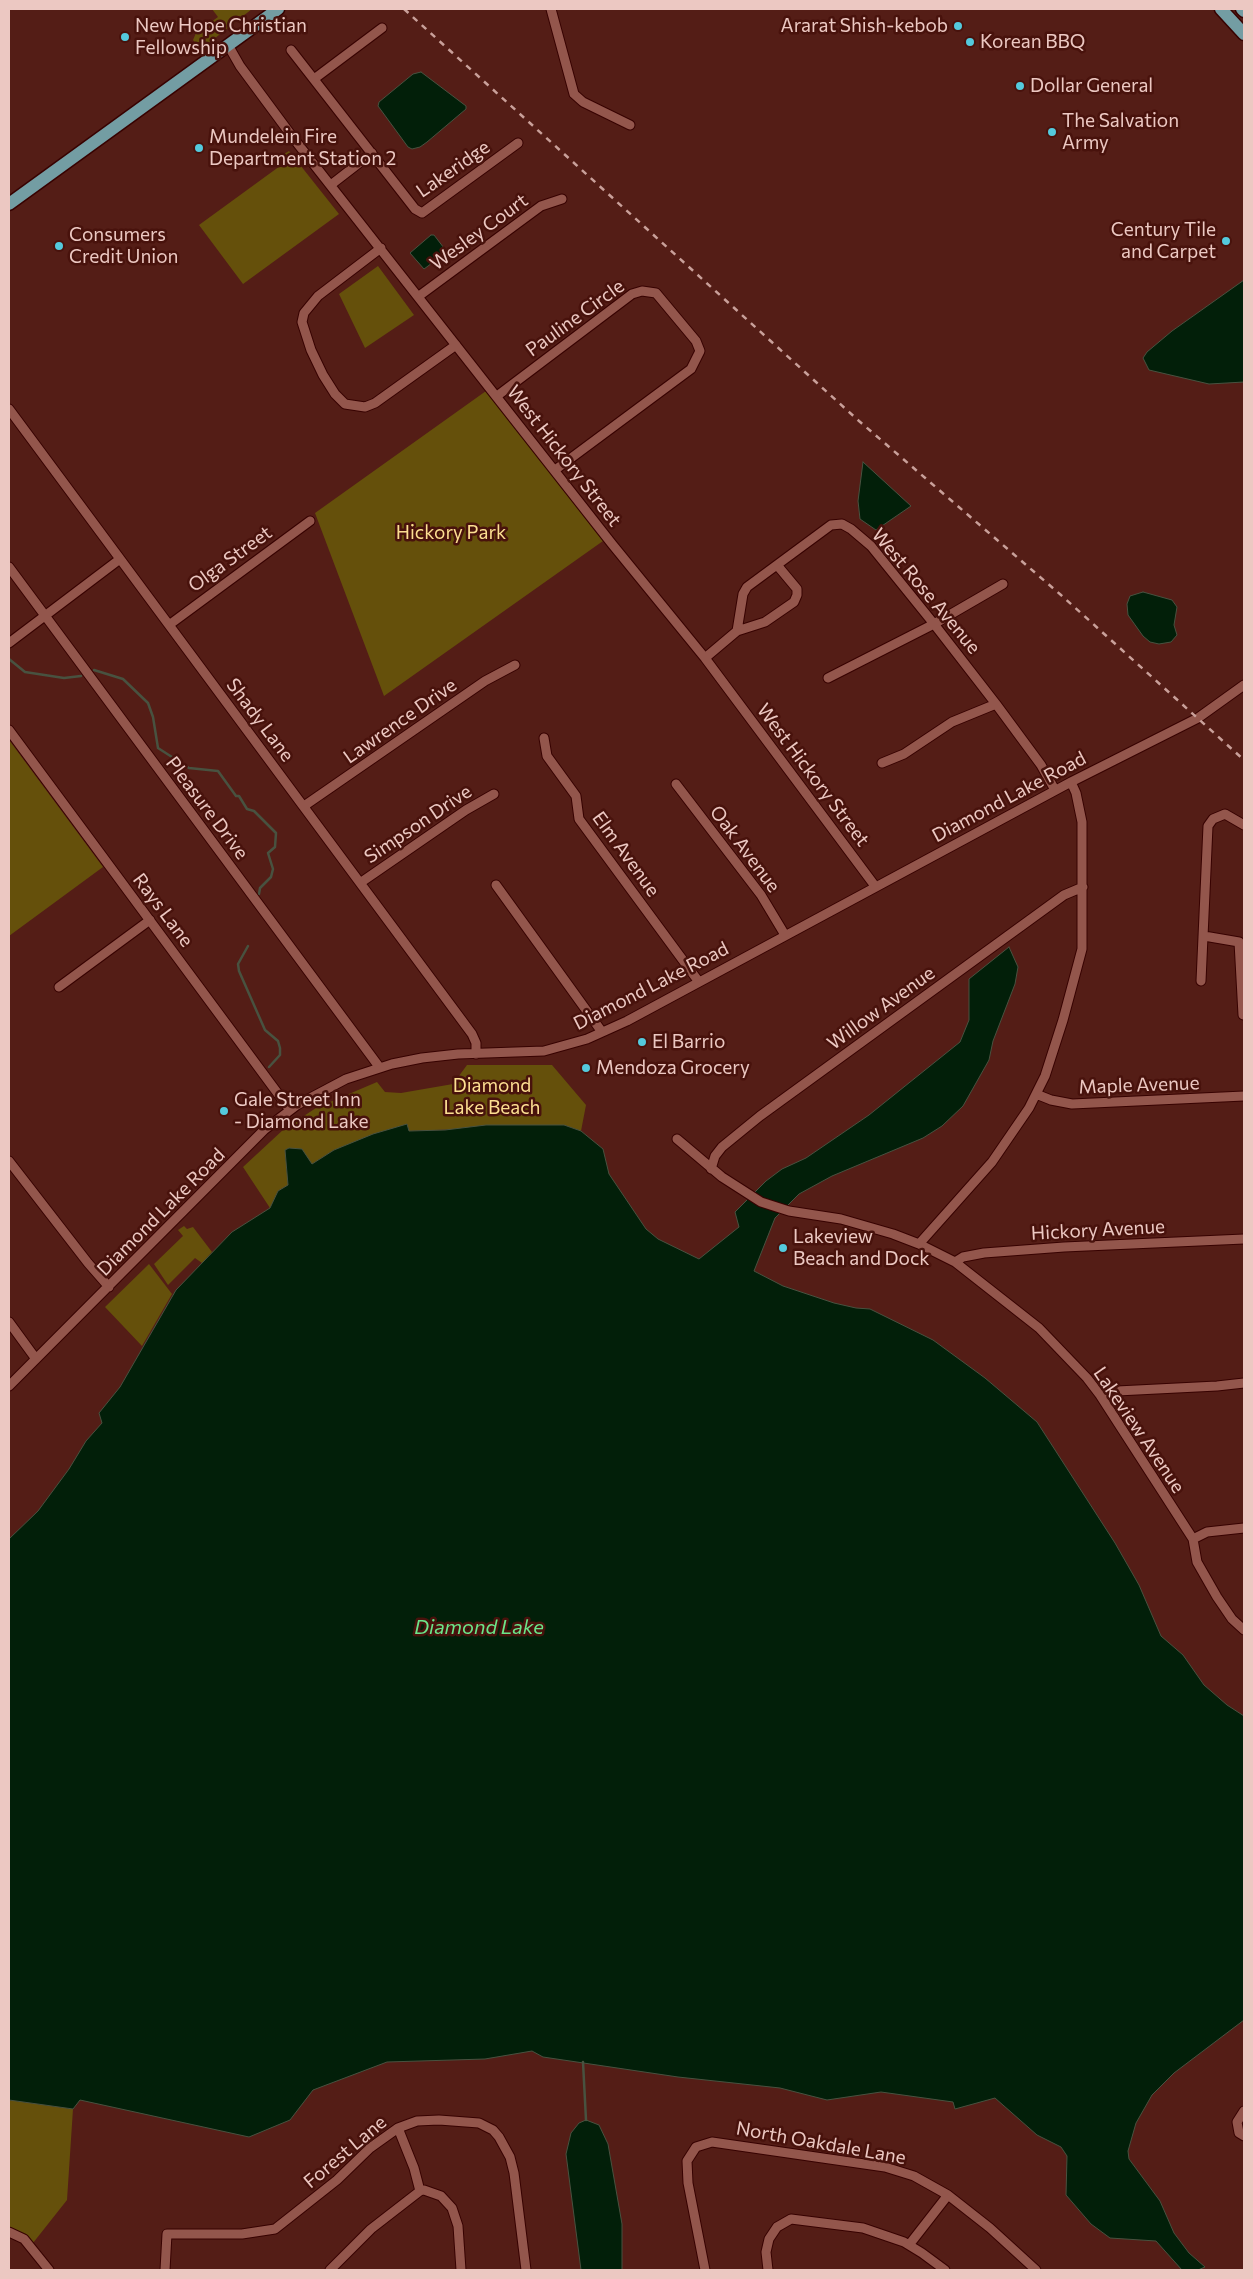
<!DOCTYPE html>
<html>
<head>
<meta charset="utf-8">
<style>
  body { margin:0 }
  #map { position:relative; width:1253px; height:2279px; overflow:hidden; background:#541d16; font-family:Commissioner,sans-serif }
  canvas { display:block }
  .frame { position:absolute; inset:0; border:10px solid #ecc8c2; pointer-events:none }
</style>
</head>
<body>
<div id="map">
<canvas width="1253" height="2279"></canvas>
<div class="frame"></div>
</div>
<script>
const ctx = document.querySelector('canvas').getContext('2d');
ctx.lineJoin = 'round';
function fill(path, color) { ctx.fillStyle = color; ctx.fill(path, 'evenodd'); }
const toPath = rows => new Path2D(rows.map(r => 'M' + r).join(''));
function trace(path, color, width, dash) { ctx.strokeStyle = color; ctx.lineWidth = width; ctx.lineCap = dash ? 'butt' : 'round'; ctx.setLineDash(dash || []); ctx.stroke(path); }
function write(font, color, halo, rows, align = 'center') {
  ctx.font = font + ' Commissioner,sans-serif'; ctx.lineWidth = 5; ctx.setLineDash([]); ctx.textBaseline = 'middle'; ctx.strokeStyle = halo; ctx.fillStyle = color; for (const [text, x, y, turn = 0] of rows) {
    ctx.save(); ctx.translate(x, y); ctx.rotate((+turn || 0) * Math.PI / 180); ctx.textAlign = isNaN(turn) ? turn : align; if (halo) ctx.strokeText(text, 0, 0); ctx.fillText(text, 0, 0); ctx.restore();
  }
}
const green = toPath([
  [212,9,252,9,205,46,197,45,193,40,196,33,218,17],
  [289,151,339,214,243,284,199,225,280,166,279,157],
  [378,266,414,315,365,348,339,294],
  [486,391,603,541,384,696,315,513],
  [9,740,103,867,9,936],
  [467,1065,552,1065,586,1105,581,1131,564,1125,409,1131,407,1124,334,1150,312,1164,289,1148,285,1150,288,1185,278,1191,270,1208,243,1167,284,1129,316,1108,377,1082,385,1092,401,1093,453,1084],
  [184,1226,187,1229,193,1227,212,1252,202,1263,195,1258,168,1285,154,1264,183,1236,178,1230],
  [149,1264,172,1294,142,1346,105,1307],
  [9,2100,73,2109,67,2200,33,2243,25,2235,9,2227]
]);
const water = toPath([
  [421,72,466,106,466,109,427,142,420,147,412,149,408,147,378,106,379,102,413,74,421,72],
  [431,235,434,235,447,252,424,269,410,253,431,235],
  [1244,280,1244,382,1209,384,1149,370,1143,358,1147,352,1172,331,1244,280],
  [863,462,911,506,876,530,860,519,858,501,863,462],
  [1143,592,1172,600,1177,607,1174,625,1177,635,1171,642,1159,644,1150,642,1143,636,1128,615,1127,604,1130,596,1143,592],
  [1009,947,1018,967,1015,984,993,1041,989,1060,963,1106,942,1126,923,1138,832,1176,799,1194,775,1218,754,1271,783,1286,834,1303,856,1308,870,1309,933,1340,985,1378,1037,1422,1115,1543,1139,1585,1161,1636,1183,1655,1204,1685,1227,1705,1244,1716,1244,2020,1174,2073,1152,2095,1136,2123,1128,2151,1129,2159,1160,2201,1174,2233,1189,2253,1205,2267,1198,2270,1182,2270,1156,2241,1110,2238,1091,2224,1066,2195,1067,2156,1061,2147,1037,2135,995,2098,955,2109,953,2102,881,2092,827,2100,780,2088,678,2077,543,2057,532,2051,485,2059,387,2062,313,2090,290,2120,249,2137,80,2100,73,2109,9,2100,9,1539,38,1511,69,1469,86,1441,102,1423,99,1413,120,1387,176,1290,232,1232,270,1208,278,1191,288,1185,285,1150,289,1148,302,1149,312,1164,334,1150,373,1134,407,1124,409,1131,445,1130,486,1125,564,1125,581,1131,603,1149,609,1174,646,1229,658,1239,699,1259,739,1227,735,1212,766,1181,782,1169,806,1158,869,1115,960,1042,969,1020,969,979,1009,947],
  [586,2120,599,2125,608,2144,622,2224,622,2270,581,2270,566,2154,571,2133,579,2123,586,2120]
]);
const stream = toPath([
  [9,659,25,672,64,678,81,676],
  [94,670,123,679,148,703,153,717,158,748,189,768,218,771,236,796,239,796,247,809,254,811,276,833,275,847,268,853,273,869,271,877,260,888,259,894],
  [248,946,238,964,239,971,265,1030,278,1041,280,1048,280,1055,269,1067],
  [583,2062,586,2120]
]);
const street = toPath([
  [551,9,574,94,583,102,630,125],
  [228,45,240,66,294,139,612,544,705,658,875,886],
  [291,50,415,209,422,213,518,143],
  [314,79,382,28],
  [332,184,372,153],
  [381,248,318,296,304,313,302,322,311,350,323,375,335,394,345,404,365,407,375,403,456,345],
  [419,296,541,206,562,199],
  [497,396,632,294,642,291,656,293,696,341,700,351,691,369,555,470],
  [9,409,472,1034,476,1043,476,1054],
  [9,567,380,1068],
  [169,625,310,521],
  [737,631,743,594,747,587,831,525,842,524,851,529,871,546,934,624,996,704,1041,765,1055,790],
  [9,643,120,559],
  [705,658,737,631,765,622,794,602,797,595,797,589,777,565],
  [828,678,934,624,1003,584],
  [9,730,290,1110],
  [544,738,547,756,576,796,579,819,699,982],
  [882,763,904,754,952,722,996,704],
  [676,784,761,895,785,935],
  [304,806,485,681,515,665],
  [360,883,466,810,494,794],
  [496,885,602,1032],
  [1204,936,1239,942,1243,1015],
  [1201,981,1208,826,1213,819,1225,814,1244,825],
  [59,987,150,920],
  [1036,1094,1051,1100,1072,1104,1244,1096],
  [677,1139,722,1177,761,1202,789,1211,841,1219,893,1234,919,1244,955,1262,1039,1328,1087,1378,1100,1395,1193,1539,1197,1562,1217,1597,1232,1619,1244,1630],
  [9,1161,88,1263,109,1287],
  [711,1169,715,1156,722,1147,760,1116,1064,895,1083,887],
  [919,1244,992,1162,1029,1108,1045,1076,1063,1020,1082,949,1082,822,1076,793,1071,782],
  [955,1262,963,1257,984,1253,1064,1247,1244,1239],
  [9,1322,36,1359],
  [9,1386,264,1130,297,1105,346,1079,392,1064,422,1058,458,1054,544,1051,587,1039,627,1021,1071,782,1198,718,1244,685],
  [1100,1395,1117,1391,1217,1386,1244,1383],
  [1193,1539,1207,1532,1244,1528],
  [1244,2111,1237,2122,1239,2133,1244,2136],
  [398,2128,414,2168,420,2191],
  [420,2191,424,2190,441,2196,452,2208,458,2226,461,2270],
  [9,2232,24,2239,49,2270],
  [909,2245,948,2195],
  [165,2270,167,2234,242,2234,275,2229,337,2180,370,2148,398,2128,417,2121,439,2120,479,2123,493,2130,499,2137,510,2157,514,2173,526,2270],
  [330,2270,371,2229,420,2191],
  [705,2270,688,2183,687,2161,696,2147,712,2142,885,2167,914,2176,948,2195,990,2228,1036,2270],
  [768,2270,766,2252,769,2239,777,2227,791,2219,863,2228,904,2242,922,2253,945,2270]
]);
const primary = toPath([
  [1221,9,1244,34],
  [1242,9,1244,11],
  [9,204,278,9]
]);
const rail = toPath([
  [404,9,859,421,1061,595,1244,760]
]);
const markers = [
  [958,26,5,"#54cadd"],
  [125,37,5,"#54cadd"],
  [970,42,5,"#54cadd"],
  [1020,86,5,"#54cadd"],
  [1052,132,5,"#54cadd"],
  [199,148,5,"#54cadd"],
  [1226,241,5,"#54cadd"],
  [59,246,5,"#54cadd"],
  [642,1042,5,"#54cadd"],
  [586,1068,5,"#54cadd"],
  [224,1111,5,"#54cadd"],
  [783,1248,5,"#54cadd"]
];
const poiNames = [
  ["New Hope Christian",135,26],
  ["Fellowship",135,48],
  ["Ararat Shish-kebob",948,26,"right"],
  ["Korean BBQ",980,42],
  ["Dollar General",1030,86],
  ["The Salvation",1062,121],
  ["Army",1062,143],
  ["Mundelein Fire",209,137],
  ["Department Station 2",209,159],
  ["Century Tile",1216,230,"right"],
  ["and Carpet",1216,252,"right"],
  ["Consumers",69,235],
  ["Credit Union",69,257],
  ["El Barrio",652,1042],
  ["Mendoza Grocery",596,1068],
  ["Gale Street Inn",234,1100],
  ["- Diamond Lake",234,1122],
  ["Lakeview",793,1237],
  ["Beach and Dock",793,1259]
];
const streetNames = [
  ["Lakeridge",453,169,-35],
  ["Wesley Court",479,232,-36],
  ["Pauline Circle",575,318,-36],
  ["West Hickory Street",564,456,52],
  ["Olga Street",230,559,-36],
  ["West Rose Avenue",926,591,50],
  ["Shady Lane",260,720,53],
  ["Lawrence Drive",400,721,-35],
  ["West Hickory Street",813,775,53],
  ["Diamond Lake Road",1009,797,-28],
  ["Pleasure Drive",207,808,53],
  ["Simpson Drive",418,824,-34],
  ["Oak Avenue",745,849,53],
  ["Elm Avenue",626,854,54],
  ["Rays Lane",163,910,53],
  ["Diamond Lake Road",651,986,-27],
  ["Willow Avenue",881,1008,-36],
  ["Maple Avenue",1139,1085,-2],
  ["Diamond Lake Road",161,1212,-45],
  ["Hickory Avenue",1098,1230,-3],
  ["Lakeview Avenue",1139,1430,56],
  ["North Oakdale Lane",821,2143,10],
  ["Forest Lane",345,2152,-40]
];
const parkNames = [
  ["Hickory Park",451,533],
  ["Diamond",492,1086],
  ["Lake Beach",492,1108]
];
const waterNames = [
  ["Diamond Lake",479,1627]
];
fill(green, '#65500b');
fill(water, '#021f09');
trace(water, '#485240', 1);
trace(stream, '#485240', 2.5);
trace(street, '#370201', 11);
trace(primary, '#370201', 15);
trace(street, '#93564c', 9);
trace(primary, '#739da3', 12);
trace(rail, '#c9a09a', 2.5, [6, 6]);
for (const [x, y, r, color] of markers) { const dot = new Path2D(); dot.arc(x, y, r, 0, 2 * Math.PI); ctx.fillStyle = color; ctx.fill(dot); trace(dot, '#48120c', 2); }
write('19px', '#ecc8c2', '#48120c', poiNames, 'left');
write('19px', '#ecc8c2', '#48120c', streetNames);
write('19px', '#fcdf91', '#48120c', parkNames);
write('italic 20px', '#6be68a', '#48120c', waterNames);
</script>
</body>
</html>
